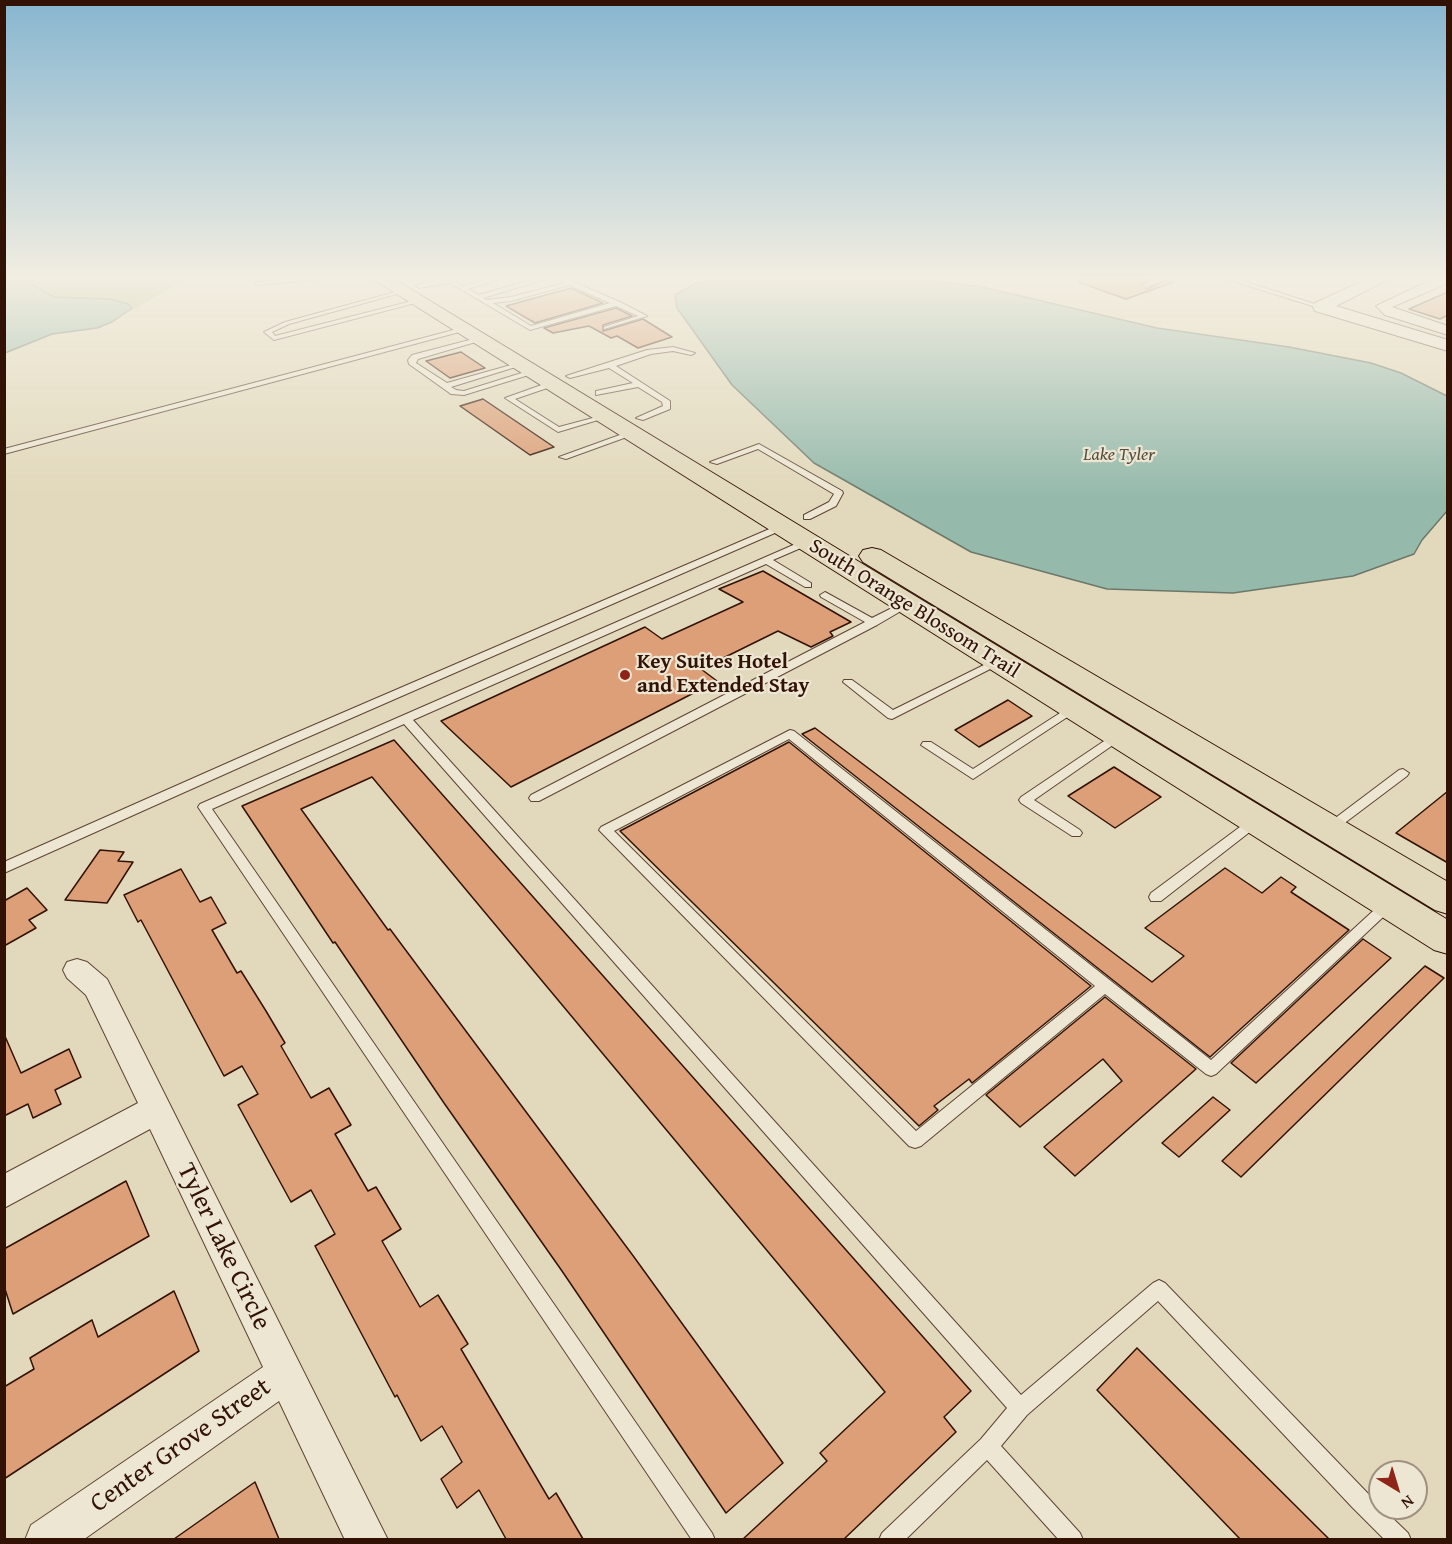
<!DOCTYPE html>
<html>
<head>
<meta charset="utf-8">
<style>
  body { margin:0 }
  #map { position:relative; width:1452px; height:1544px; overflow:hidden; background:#e2d9bc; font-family:"Gentium Book Plus",serif }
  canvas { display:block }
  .frame { position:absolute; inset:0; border:6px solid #321205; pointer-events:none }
  .north { position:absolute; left:1368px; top:1460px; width:60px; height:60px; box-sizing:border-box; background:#ece6d3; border:2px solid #a29181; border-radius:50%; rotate:142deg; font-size:16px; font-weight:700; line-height:24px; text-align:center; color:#321205 }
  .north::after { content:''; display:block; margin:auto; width:21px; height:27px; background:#8f2418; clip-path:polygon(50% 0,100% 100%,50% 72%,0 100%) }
</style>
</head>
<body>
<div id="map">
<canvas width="1452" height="1544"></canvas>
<div class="frame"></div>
<div class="north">N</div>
</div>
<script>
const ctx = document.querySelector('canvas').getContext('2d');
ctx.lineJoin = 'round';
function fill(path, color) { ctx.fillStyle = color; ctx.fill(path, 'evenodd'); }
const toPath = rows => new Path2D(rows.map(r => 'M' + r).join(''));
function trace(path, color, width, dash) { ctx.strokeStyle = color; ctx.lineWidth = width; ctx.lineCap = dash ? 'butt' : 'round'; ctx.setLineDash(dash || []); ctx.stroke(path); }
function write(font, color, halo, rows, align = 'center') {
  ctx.font = font + ' "Gentium Book Plus",serif'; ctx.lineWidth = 4.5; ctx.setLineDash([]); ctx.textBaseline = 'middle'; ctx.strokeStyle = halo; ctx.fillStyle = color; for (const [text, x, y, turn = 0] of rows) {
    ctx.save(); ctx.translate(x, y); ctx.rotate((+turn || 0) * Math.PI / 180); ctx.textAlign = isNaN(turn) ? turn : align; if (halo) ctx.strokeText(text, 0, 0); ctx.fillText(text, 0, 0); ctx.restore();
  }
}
const green = toPath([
  [34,279,179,279,177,284,126,314,132,308,128,304,109,299,54,297,31,284]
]);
const water = toPath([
  [5,279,34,279,31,284,54,297,109,299,128,304,132,308,112,322,97,328,52,334,5,353,5,279],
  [734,279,915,279,978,286,1157,328,1289,347,1371,363,1401,373,1447,396,1447,511,1422,540,1414,554,1353,576,1233,593,1107,589,971,552,814,463,732,385,677,308,675,295,698,282,734,279]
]);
const building = toPath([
  [1079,279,1150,279,1141,284,1147,289,1168,279,1173,279,1174,282,1126,299,1078,282,1079,279],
  [571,288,603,303,535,323,506,306,571,288],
  [1448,292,1448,315,1440,319,1409,309,1448,292],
  [616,308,632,316,603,325,603,331,643,319,672,337,638,348,617,336,611,338,589,326,553,333,544,328,616,308],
  [461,352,485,368,450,378,426,361,461,352],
  [483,399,554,447,530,455,460,406,483,399],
  [763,571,851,622,830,632,833,636,811,647,778,631,701,669,717,681,511,787,441,721,645,627,662,639,743,602,719,589,763,571],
  [1008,700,1032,716,979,747,955,730,1008,700],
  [815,728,1152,982,1184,956,1145,928,1225,868,1262,893,1281,877,1296,887,1291,892,1349,930,1210,1057,802,734,815,728],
  [394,740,971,1391,944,1417,956,1432,844,1539,743,1539,827,1461,820,1453,885,1392,372,777,301,809,388,930,390,929,634,1257,783,1463,726,1513,562,1271,444,1103,335,942,333,943,242,806,394,740],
  [789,742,1091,986,972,1083,969,1079,934,1106,938,1110,919,1126,620,831,789,742],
  [1114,767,1161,797,1115,828,1068,796,1114,767],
  [1448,791,1448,863,1396,833,1448,791],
  [100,850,124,852,118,861,133,862,107,903,65,900,100,850],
  [181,869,200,902,211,897,226,923,212,930,237,973,241,971,266,1011,285,1043,281,1046,311,1098,329,1088,351,1125,335,1134,368,1191,376,1187,401,1229,382,1241,420,1307,438,1295,468,1344,461,1349,549,1499,556,1493,583,1539,506,1539,479,1490,457,1508,441,1479,462,1462,442,1426,421,1441,397,1395,395,1397,315,1246,335,1234,311,1190,291,1202,238,1105,258,1094,242,1066,224,1076,141,920,138,922,124,895,181,869],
  [27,888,47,910,29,920,36,928,4,946,4,901,27,888],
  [1363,939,1391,958,1256,1083,1231,1063,1363,939],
  [1425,966,1444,978,1241,1177,1222,1161,1425,966],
  [1105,997,1196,1069,1075,1176,1044,1147,1122,1081,1103,1059,1020,1127,986,1095,1105,997],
  [4,1034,21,1073,69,1049,81,1077,55,1090,61,1104,33,1118,28,1104,4,1116,4,1034],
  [1213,1097,1230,1110,1179,1157,1162,1143,1213,1097],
  [126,1181,149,1236,13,1314,4,1286,4,1249,126,1181],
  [174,1291,199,1351,4,1479,4,1387,34,1369,30,1358,92,1320,98,1337,174,1291],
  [1137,1348,1329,1539,1240,1539,1097,1390,1137,1348],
  [255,1482,279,1539,174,1539,255,1482]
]);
const service = toPath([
  [281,279,319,279,257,285,254,283,281,279],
  [432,279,452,279,464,286,488,279,500,279,468,289,479,295,534,279,546,279,483,298,487,300,511,297,564,283,557,279,567,279,620,302,647,316,604,329,604,327,638,316,616,306,530,330,450,283,419,288,416,286,432,279],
  [569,285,610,303,531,326,493,303,511,301,569,285],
  [1156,279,1166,279,1146,287,1143,285,1156,279],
  [1226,279,1237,279,1324,307,1319,308,1226,279],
  [1351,279,1362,279,1374,284,1371,286,1351,279],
  [399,291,404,292,289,324,272,332,275,336,416,300,419,302,274,340,264,332,285,322,399,291],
  [461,328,464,330,463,331,4,454,4,449,461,328],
  [477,338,481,340,479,341,418,359,416,363,447,383,518,363,522,365,451,387,456,390,464,391,528,371,535,373,464,395,451,394,409,364,408,360,412,355,477,338],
  [673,347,695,353,691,355,673,351,651,354,616,366,670,401,670,409,643,420,636,418,663,406,662,402,638,387,596,395,596,391,633,383,609,368,570,378,566,376,647,350,673,347],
  [550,382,553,382,553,386,515,399,559,427,604,415,608,417,558,432,505,398,550,382],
  [628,432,635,434,566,459,559,457,628,432],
  [759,444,842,491,843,493,836,506,810,519,804,519,804,515,829,502,834,494,758,449,717,464,710,462,759,444],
  [781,524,786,527,784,529,292,744,4,873,4,862,284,738,781,524],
  [807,539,812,542,810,544,773,560,811,583,811,587,805,587,766,564,413,720,1021,1395,1153,1283,1159,1280,1165,1283,1380,1506,1380,1508,1382,1508,1408,1533,1411,1540,1385,1540,1352,1507,1158,1301,1027,1415,1001,1446,1080,1533,1083,1540,1059,1540,987,1460,905,1540,879,1540,882,1533,981,1439,1007,1408,404,724,212,809,712,1533,715,1540,692,1540,198,807,200,804,807,539],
  [825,592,872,618,904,602,908,601,913,604,877,625,539,801,531,801,529,798,531,795,865,622,821,597,820,595,825,592],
  [998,658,1002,659,1003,661,1002,663,892,719,888,718,843,682,844,680,852,680,893,710,998,658],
  [1074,704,1080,708,1078,710,973,779,921,745,923,742,931,742,973,769,1074,704],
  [790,730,794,731,1211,1060,1385,900,1395,900,1397,904,1216,1074,1211,1076,1206,1074,1105,994,921,1146,915,1148,909,1146,599,830,601,827,790,730],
  [789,739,1095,986,916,1131,614,831,789,739],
  [1119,731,1125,735,1123,738,1034,800,1080,830,1082,833,1080,836,1072,836,1021,803,1019,800,1021,797,1119,731],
  [1403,769,1409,773,1407,776,1334,831,1326,831,1324,828,1326,825,1399,770,1403,769],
  [1256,817,1262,821,1260,824,1161,901,1151,901,1149,897,1151,893,1252,818,1256,817]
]);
const minor = toPath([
  [1433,279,1448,279,1448,283,1392,307,1448,326,1448,335,1385,315,1376,306,1433,279],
  [77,959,87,962,107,979,388,1540,345,1540,279,1401,83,1540,25,1540,31,1525,263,1367,150,1129,4,1208,4,1174,138,1103,86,995,67,978,63,970,67,962,77,959]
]);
const tertiary = toPath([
  [1367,279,1389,279,1336,306,1448,340,1448,351,1315,311,1313,307,1315,303,1367,279]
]);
const primary = toPath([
  [373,279,394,279,1448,920,1448,954,1434,950,373,279],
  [872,548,881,550,1448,882,1448,914,1435,910,863,562,859,556,863,550,872,548]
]);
const markers = [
  [625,675,6,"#8f2418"]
];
const farWaternames = [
  ["Lake Tyler",1119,455]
];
const streetNames = [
  ["South Orange Blossom Trail",914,609,32]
];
const poiNames = [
  ["Key Suites Hotel",637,663],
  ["and Extended Stay",637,687]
];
const nearStreetnames = [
  ["Tyler Lake Circle",223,1247,64],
  ["Center Grove Street",181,1446,-35]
];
fill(green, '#b7be8e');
fill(water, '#95baac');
trace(water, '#6d7769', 1.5);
fill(building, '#dc9f77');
trace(building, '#321205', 1.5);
trace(service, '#5e4433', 2);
trace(minor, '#5e4433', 2);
trace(tertiary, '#5e4433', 2);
trace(primary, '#321205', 2);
fill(service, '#ece6d3');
fill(minor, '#ece6d3');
fill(tertiary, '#ece6d3');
fill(primary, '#e2d9bc');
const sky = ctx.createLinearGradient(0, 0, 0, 496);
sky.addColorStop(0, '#87b6d0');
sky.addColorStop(0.56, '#f2eee1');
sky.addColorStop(1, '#f2eee100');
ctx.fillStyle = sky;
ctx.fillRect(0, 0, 1452, 496);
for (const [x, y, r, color] of markers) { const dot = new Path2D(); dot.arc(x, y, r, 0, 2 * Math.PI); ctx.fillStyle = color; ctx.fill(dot); trace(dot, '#ece6d3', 2); }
write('italic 18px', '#554d3f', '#ece6d3', farWaternames);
write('21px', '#321205', '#ece6d3', streetNames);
write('bold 21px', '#321205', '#ece6d3', poiNames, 'left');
write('26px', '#321205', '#ece6d3', nearStreetnames);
</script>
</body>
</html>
